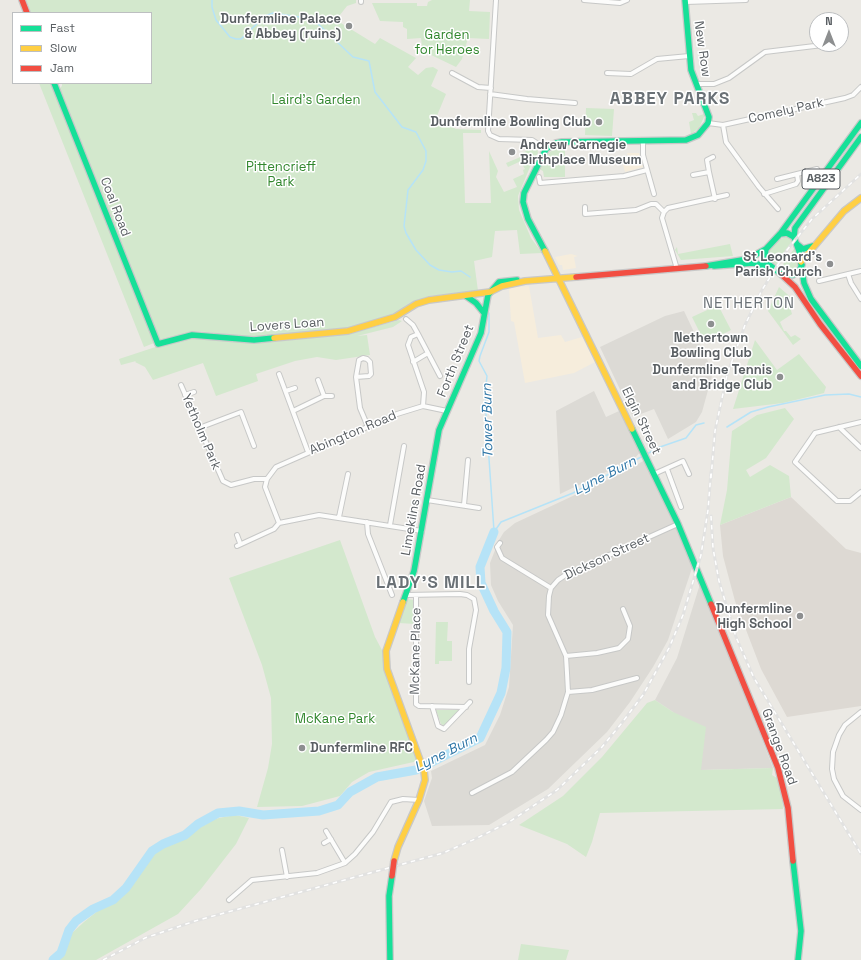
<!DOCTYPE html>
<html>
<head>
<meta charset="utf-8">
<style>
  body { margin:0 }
  #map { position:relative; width:861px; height:960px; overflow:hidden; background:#ebe9e4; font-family:"Space Grotesk",sans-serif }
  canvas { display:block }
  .legend { position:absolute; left:12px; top:12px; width:140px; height:72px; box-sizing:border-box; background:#fff; border:1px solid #bdbfc1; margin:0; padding:5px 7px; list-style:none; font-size:12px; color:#5a5f63 }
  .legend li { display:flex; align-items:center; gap:8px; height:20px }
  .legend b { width:20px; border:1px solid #bdbfc1 }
  .north { position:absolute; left:809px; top:12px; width:40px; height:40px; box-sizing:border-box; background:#fff; border:1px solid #bdbfc1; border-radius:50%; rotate:0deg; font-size:11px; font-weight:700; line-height:16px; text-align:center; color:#5a5f63 }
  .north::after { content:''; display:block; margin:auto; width:14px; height:18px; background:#8d8f90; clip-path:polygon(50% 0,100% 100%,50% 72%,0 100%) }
</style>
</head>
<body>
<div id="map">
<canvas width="861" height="960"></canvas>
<ul class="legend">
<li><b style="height:5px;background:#16e098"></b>Fast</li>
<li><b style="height:5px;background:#ffcf43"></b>Slow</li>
<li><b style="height:5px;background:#f24e42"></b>Jam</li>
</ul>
<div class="north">N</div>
</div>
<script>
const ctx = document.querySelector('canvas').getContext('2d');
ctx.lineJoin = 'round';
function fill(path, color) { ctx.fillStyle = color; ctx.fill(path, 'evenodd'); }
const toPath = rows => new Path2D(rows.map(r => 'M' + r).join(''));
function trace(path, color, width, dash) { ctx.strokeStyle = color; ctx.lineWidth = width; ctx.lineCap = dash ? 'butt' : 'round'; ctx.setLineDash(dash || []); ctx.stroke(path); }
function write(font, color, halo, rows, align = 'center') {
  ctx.font = font + ' "Space Grotesk",sans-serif'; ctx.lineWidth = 3; ctx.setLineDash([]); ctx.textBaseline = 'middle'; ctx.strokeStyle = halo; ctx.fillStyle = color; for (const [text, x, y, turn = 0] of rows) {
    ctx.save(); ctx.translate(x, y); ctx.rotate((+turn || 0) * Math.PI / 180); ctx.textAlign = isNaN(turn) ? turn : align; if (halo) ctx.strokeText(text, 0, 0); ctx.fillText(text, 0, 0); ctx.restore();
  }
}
const commercial = toPath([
  [627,153,639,153,643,167,625,172,622,161,629,159],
  [571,254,578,256,574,257,576,268,563,270,562,265,559,265,555,257],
  [529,286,538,338,561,335,565,342,582,337,595,362,574,373,525,383,514,322,511,321,509,288]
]);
const industrial = toPath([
  [684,311,713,372,702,412,696,422,668,439,654,409,633,417,600,347,665,316],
  [594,391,606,417,619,411,641,451,635,458,560,494,556,411],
  [645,460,693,565,668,640,653,667,630,702,607,732,548,789,489,825,432,826,424,801,432,778,431,771,485,745,500,715,509,687,513,625,498,601,491,585,490,563,499,540,504,532,515,523,622,473],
  [700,584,732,662,773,768,701,770,673,712,655,700,677,658]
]);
const education = toPath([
  [791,497,846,549,861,553,861,706,787,717,761,669,735,601,723,556,720,525]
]);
const green = toPath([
  [26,0,356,0,356,3,347,6,336,20,375,44,380,38,416,58,408,67,418,75,426,68,433,67,438,70,431,86,446,94,436,118,456,129,481,130,481,133,463,133,465,203,491,203,489,151,498,171,496,177,504,192,517,187,513,179,524,174,523,170,525,169,522,164,520,165,519,162,508,167,506,163,523,156,522,153,526,151,525,143,534,145,537,147,538,153,532,162,518,196,519,210,531,238,542,253,520,254,517,230,495,231,492,257,474,261,478,291,429,296,410,303,396,314,348,328,269,336,243,336,197,331,163,342,160,341,60,88,62,86,62,83,151,83,151,13,31,13],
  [432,0,470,0,469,11,490,12,489,39,468,38,462,59,456,67,425,52,422,46,421,38,407,39,407,29,403,27,403,22,380,21,372,3,417,3,417,6,427,6,428,2],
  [39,83,51,83,154,343,144,347],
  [586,108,614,109,612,136,585,135],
  [692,113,696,113,698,116,704,114,704,117,699,128,691,134,689,122,694,120],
  [565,144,565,177,544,177,543,171,539,169,543,158,556,147],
  [786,236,790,237,793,241,774,268,770,264,767,253,778,241],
  [730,244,733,256,681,260,675,250,677,247,678,254],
  [796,246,798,266,790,272,784,273,779,270],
  [779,287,794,300,789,304,792,314,780,322,784,331,786,331,791,337,795,335,801,339,793,345,768,311],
  [718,305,731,330,705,343,692,317],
  [399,320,402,321,393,327,357,336,367,335,370,355,336,360,317,357,295,361,256,374,258,381,216,396,203,363,153,380,145,367,135,362,136,361,121,365,119,359,192,335,245,343,270,342,350,334],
  [755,340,777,370,799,354,826,387,824,393,783,403,733,409],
  [785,408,794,419,766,458,746,470,750,477,770,465,789,476,791,497,720,525,727,490,732,431,757,415],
  [340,540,375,637,383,652,383,668,418,761,369,772,352,782,340,796,302,806,257,807,268,768,272,744,271,698,262,665,229,578],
  [407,599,414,600,415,624,399,623],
  [436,622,448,622,447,641,452,641,452,661,439,661,439,664,435,664],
  [655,700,673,712,706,727,701,770,773,768,772,775,777,778,782,790,783,809,600,813,592,842,586,857,567,844,519,825,563,796,602,757,647,703],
  [436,710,460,710,445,726,441,724],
  [235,815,249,818,236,844,201,889,178,914,96,960,54,960,64,950,72,933,84,922,100,909,119,900,132,886,156,850,185,837,202,823,219,818],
  [521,944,569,950,566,960,518,960]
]);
const stream = toPath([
  [212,0,212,7,216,20,230,37,236,39,241,39,265,16,273,13,306,18,317,23,353,57,369,61,375,92,402,127,416,132,426,151,426,161,423,170,408,190,404,226,406,233,416,250,430,265,439,270,452,272,461,271,470,277],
  [489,313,489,332,480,356,479,361,487,376,485,394,486,415,494,531],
  [727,427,751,412,768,407,825,395,849,394,861,397],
  [494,532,501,522,573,493,660,447,686,438,696,425,704,423]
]);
const river = toPath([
  [53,960,61,953,69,930,76,921,93,909,113,900,126,888,152,851,163,844,185,835,198,824,218,813,239,811,263,815,319,811,338,805,350,792,377,777,416,770,480,738,501,693,506,668,507,632,494,611,481,583,480,567,494,532]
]);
const street = toPath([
  [496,0,488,131,490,135,499,139,532,140,546,149],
  [584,0,620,3,627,0],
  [361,2,361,0],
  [686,2,746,0],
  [452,73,478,87,491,88],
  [607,73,631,74,657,59,689,56],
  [696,84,714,84,729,78,765,52,831,44],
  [490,94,527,99,575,103],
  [708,123,723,125,845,98,853,95,861,87],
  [723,125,726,142,759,187,778,209],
  [643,142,643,155,654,194],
  [709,172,707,160,713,157],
  [693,175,709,172,715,199],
  [539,177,540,183,624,176,647,170],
  [777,179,817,169],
  [764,194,796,184,798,181,797,174],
  [585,207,585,214,636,210,651,204,656,204,664,212,662,218,677,269],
  [664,212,668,208,727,195],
  [848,274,851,283,861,299],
  [819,281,861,271],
  [406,319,413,325,418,334,411,337,408,345,424,392,423,406],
  [418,334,440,376],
  [413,362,428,353],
  [279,374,308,452],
  [356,377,369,376,371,374,370,362,367,359,363,358,359,360,356,377,360,408,368,427],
  [318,380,324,396],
  [181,385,223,481,231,485,254,479,267,479],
  [286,391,295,388],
  [185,395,194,392],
  [293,411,324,396,332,396],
  [861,422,815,433,795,462,837,501,850,501,861,492],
  [839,427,861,448],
  [199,428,241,412,254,446],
  [667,469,681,507],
  [654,474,683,461,689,474],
  [427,500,479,508],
  [464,505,468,460],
  [339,517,348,474],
  [367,522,368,534,392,595],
  [390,525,404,446],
  [422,531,319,515,279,523,265,487,267,479,276,467,397,414,423,406,447,411],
  [237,535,240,543],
  [500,543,497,547,502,558,551,588],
  [237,546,274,529,279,523],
  [406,595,460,594,467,595,474,599,476,610,469,649,469,682],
  [416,595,416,704,419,706,466,707],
  [566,656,597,653,619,648,628,639,630,626,623,609],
  [568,692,592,690,637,678],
  [432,706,438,726,444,729,470,702],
  [861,712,845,725,839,735,833,752,832,769,834,779,843,796,861,810],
  [472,793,512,772,546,740,553,732,561,715,568,692,567,673,566,656,548,615,549,596,551,588,558,580,567,574,678,524],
  [326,831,345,863],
  [324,843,331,839],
  [282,850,287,877],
  [229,900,252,880,317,873,345,863,355,854,373,832,391,802,403,799,419,800]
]);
const fast = toPath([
  [54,83,158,344,192,335,254,340,274,338],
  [780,234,787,233,794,237,799,251,804,283,811,299,861,366],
  [794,237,795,228,861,137],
  [797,244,803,249,813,246],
  [545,251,528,219,523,202,524,193,546,149,556,143,562,142,686,140,698,135,708,123,709,117,691,70,685,0],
  [802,265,799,271,793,275,781,274,767,263,765,255,766,249,780,234,861,123],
  [706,266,748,259,766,249],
  [714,266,753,263,770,267],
  [466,296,476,303,484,313],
  [632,429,678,524,711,604],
  [403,602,414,571,439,430,481,333,488,295,499,282,517,280],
  [793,861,801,931,798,960],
  [390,960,389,896,392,876]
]);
const slow = toPath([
  [545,251,632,429],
  [801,262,844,211,861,198],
  [274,338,348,331,395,317,416,304,429,300,490,292,502,286,525,281,576,277],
  [394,861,398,847,419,800,425,780,424,771,387,669,386,651,403,602]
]);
const jam = toPath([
  [22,0,27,13],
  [782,275,795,287,820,324,861,376],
  [576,277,706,266],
  [711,604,778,768,788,808,793,861]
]);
const rail = toPath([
  [711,478,715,431,727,375,745,325,762,290,787,250,812,219,861,174],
  [711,516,713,548,719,581,736,637,754,678,861,854],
  [103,960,145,938,195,921,443,853,475,839,509,822,557,790,602,747,621,724,643,695,669,648,683,615,701,555,708,510,711,472]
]);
const jamBridge = toPath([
  [392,876,394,861]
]);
const markers = [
  [349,26,4,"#8d8f90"],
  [599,122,4,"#8d8f90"],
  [512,152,4,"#8d8f90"],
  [830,264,4,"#8d8f90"],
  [711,324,4,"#8d8f90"],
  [780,377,4,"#8d8f90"],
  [800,616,4,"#8d8f90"],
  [302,748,4,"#8d8f90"]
];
const shields = [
  [821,179,38]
];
const shieldNames = [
  ["A823",821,179]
];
const poiNames = [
  ["Dunfermline Palace",341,19],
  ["& Abbey (ruins)",341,34],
  ["Dunfermline Bowling Club",591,122],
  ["Andrew Carnegie",520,145,"left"],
  ["Birthplace Museum",520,160,"left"],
  ["St Leonard's",822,257],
  ["Parish Church",822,272],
  ["Nethertown",711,338,"center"],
  ["Bowling Club",711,353,"center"],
  ["Dunfermline Tennis",772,370],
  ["and Bridge Club",772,385],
  ["Dunfermline",792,609],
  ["High School",792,624],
  ["Dunfermline RFC",310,748,"left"]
];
const parkNames = [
  ["Garden",447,35],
  ["for Heroes",447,50],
  ["Laird's Garden",316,100],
  ["Pittencrieff",281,167],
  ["Park",281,182],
  ["McKane Park",335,719]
];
const streetNames = [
  ["New Row",702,49,82],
  ["Comely Park",786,111,-13],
  ["Coal Road",115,207,69],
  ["Lovers Loan",287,325,-4],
  ["Forth Street",456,361,-68],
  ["Elgin Street",641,421,64],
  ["Yetholm Park",201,432,67],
  ["Abington Road",353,433,-23],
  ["Limekilns Road",414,510,-80],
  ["Dickson Street",607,557,-25],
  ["McKane Place",416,651,-89],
  ["Grange Road",779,747,70]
];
const waterNames = [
  ["Tower Burn",488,421,-91],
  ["Lyne Burn",605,476,-27],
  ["Lyne Burn",446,753,-27]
];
const quarterNames = [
  ["NETHERTON",749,304]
];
const districtNames = [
  ["ABBEY PARKS",670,99],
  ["LADY'S MILL",431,583]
];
fill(commercial, '#f6eddc');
fill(industrial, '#dcdad5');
fill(education, '#ddd9d3');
fill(green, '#d3e8cd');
trace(stream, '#b6e3f7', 1.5);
trace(river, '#b6e3f7', 9);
trace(street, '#c7c8c7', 6);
trace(fast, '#c8c8c8', 8);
trace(slow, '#c8c8c8', 8);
trace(jam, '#c8c8c8', 8);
trace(street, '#fcfcfb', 4);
trace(fast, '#16e098', 5.5);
trace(slow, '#ffcf43', 5.5);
trace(jam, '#f24e42', 5.5);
trace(rail, '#e2e2e1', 3);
trace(rail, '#fff', 1.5, [4.5]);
trace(jamBridge, '#c8c8c8', 8, []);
trace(jamBridge, '#f24e42', 5.5);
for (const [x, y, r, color] of markers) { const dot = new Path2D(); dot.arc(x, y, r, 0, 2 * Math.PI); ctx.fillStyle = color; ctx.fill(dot); trace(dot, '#fff', 1.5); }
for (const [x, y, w] of shields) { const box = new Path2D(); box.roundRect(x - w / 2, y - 10, w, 20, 3); ctx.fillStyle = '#fff'; ctx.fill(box); trace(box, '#5a5f63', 1); }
write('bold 12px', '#5a5f63', null, shieldNames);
write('bold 13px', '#5a5f63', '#fff', poiNames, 'right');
write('13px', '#32872e', '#fff', parkNames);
write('13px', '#5a5f63', '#fff', streetNames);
write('italic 14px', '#3077a7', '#fff', waterNames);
ctx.letterSpacing = '1px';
write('15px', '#6a7176', '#fff', quarterNames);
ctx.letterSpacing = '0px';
ctx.letterSpacing = '1px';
write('bold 17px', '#6a7176', '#fff', districtNames);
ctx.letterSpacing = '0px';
</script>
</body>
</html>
